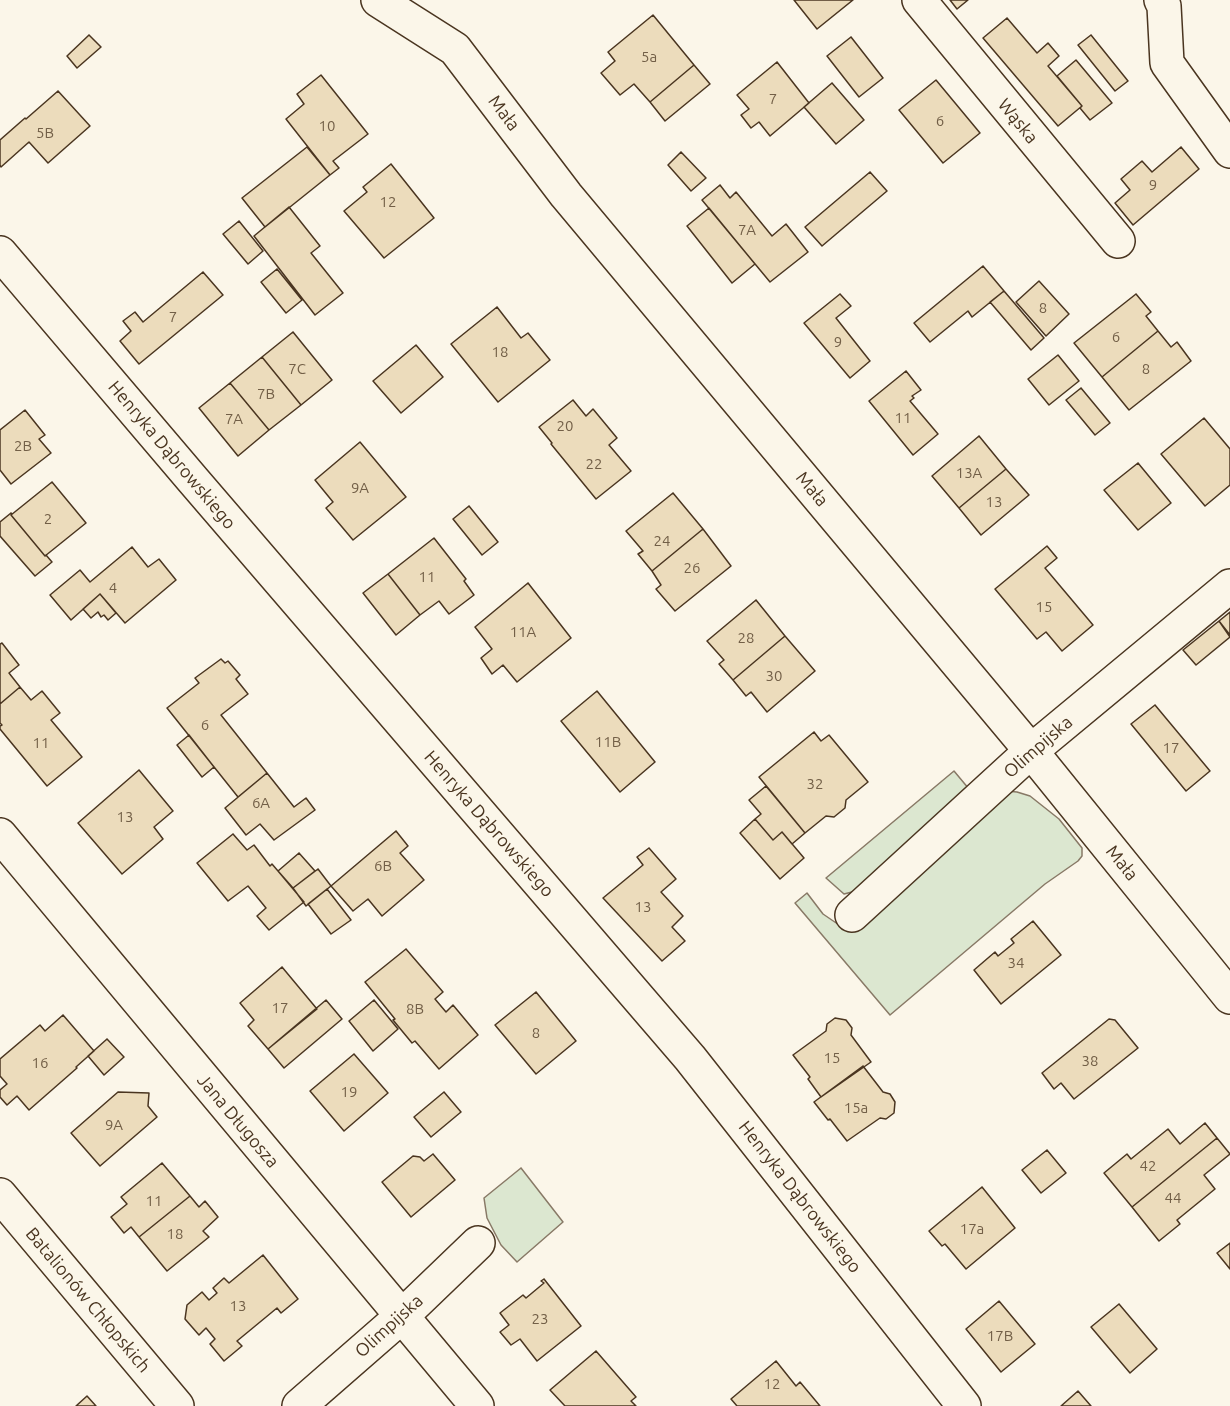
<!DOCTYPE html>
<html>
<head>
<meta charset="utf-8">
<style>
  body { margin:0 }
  canvas { display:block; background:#fbf6e9 }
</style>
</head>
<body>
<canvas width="1230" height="1406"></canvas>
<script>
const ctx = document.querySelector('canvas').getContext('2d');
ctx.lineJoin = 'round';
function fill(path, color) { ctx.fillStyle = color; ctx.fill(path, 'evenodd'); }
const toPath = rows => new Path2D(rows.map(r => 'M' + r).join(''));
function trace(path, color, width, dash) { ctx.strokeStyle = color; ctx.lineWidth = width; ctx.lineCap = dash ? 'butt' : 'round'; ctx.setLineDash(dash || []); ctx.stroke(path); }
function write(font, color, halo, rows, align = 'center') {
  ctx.font = font + ' Ubuntu,sans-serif'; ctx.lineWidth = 4.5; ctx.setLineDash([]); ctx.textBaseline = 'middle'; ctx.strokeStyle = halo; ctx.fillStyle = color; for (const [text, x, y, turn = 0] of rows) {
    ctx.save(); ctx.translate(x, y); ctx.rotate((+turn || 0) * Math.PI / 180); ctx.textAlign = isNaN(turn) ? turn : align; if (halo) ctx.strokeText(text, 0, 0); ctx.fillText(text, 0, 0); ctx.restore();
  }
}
const green = toPath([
  [954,771,974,795,856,891,844,894,826,878,954,771],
  [1006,791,1017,792,1030,796,1059,819,1082,848,1082,856,1078,861,1045,884,890,1015,795,903,807,893,823,914,845,929,1006,791],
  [521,1168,563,1222,517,1262,501,1245,487,1218,484,1198,521,1168]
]);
const building = toPath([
  [794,0,853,0,817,29,794,0],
  [950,0,968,0,957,9,950,0],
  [653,15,694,65,650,102,634,84,620,95,601,73,615,61,608,52,653,15],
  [1007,18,1037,53,1048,43,1059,56,1048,66,1082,106,1058,126,983,38,1007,18],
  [89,35,101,47,77,68,67,56,89,35],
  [1091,35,1128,81,1115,91,1078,45,1091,35],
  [851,37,883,78,859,97,827,56,851,37],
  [1076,60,1112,103,1090,120,1080,108,1082,106,1057,76,1076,60],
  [777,62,809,103,770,136,759,122,751,128,741,115,749,109,737,95,777,62],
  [694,65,710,84,665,121,650,102,694,65],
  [321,75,368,134,333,161,339,168,330,175,286,119,304,104,297,94,321,75],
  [936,80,980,133,943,163,899,110,936,80],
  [832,83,864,120,836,144,804,107,832,83],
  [58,91,90,126,48,163,29,142,1,167,0,165,0,140,25,118,26,119,58,91],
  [307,147,330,175,265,227,242,198,307,147],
  [1181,147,1199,169,1133,225,1115,203,1130,190,1121,179,1142,161,1152,172,1181,147],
  [681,152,706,178,691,191,668,165,681,152],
  [391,164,434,218,384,258,344,211,367,192,363,187,391,164],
  [870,172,887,191,822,246,805,227,870,172],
  [720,185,730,198,736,192,772,236,786,224,808,252,770,282,702,200,720,185],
  [289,207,320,246,311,253,343,293,315,315,254,236,289,207],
  [709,208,755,264,732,283,687,226,709,208],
  [239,221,263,251,248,264,223,234,239,221],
  [983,266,1004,291,972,317,968,311,930,342,914,323,983,266],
  [277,269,302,300,286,313,261,282,277,269],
  [203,272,223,295,139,364,120,341,131,331,123,321,135,312,143,322,203,272],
  [1039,281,1069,314,1046,336,1016,302,1039,281],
  [1004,291,1044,338,1031,350,990,302,1004,291],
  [840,294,851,306,836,318,870,361,850,378,804,323,840,294],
  [1136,294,1151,312,1146,316,1158,331,1102,377,1074,343,1136,294],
  [497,307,521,338,528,333,550,360,498,402,451,344,497,307],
  [1158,331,1171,347,1177,342,1191,361,1129,410,1102,377,1158,331],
  [293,332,332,380,301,405,262,357,293,332],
  [416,345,443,377,401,413,373,381,416,345],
  [1058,355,1079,381,1049,405,1028,379,1058,355],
  [262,357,301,405,269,430,230,383,262,357],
  [906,371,921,390,912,396,914,398,910,401,938,434,913,455,869,401,906,371],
  [230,383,269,430,238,456,199,408,230,383],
  [1081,388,1110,423,1095,435,1066,400,1081,388],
  [573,400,586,416,593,409,617,438,609,445,631,471,596,499,551,444,552,443,539,427,573,400],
  [25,410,45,435,39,439,51,453,11,484,0,470,0,430,25,410],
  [1204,418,1230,449,1230,485,1205,506,1161,454,1204,418],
  [979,436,1006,469,959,508,932,476,979,436],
  [360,442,406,497,353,540,326,508,333,502,315,480,360,442],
  [1138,463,1171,503,1138,530,1104,490,1138,463],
  [1006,469,1029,495,981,535,959,508,1006,469],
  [52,482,86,523,45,556,11,515,52,482],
  [673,493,703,529,652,571,638,554,643,551,626,531,673,493],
  [469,506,498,542,482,555,453,519,469,506],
  [11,513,12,514,11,515,45,556,46,555,52,562,35,576,0,536,0,522,11,513],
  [703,529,731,566,675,611,656,589,661,585,652,571,703,529],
  [434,538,466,579,464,581,474,595,449,614,439,601,420,615,388,574,434,538],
  [1047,546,1057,558,1045,568,1093,625,1062,651,1046,632,1037,639,995,589,1047,546],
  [132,547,148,567,159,559,176,580,125,623,100,594,71,620,50,595,80,570,90,582,132,547],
  [388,574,420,615,396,635,363,593,388,574],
  [528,583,571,638,517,682,503,665,492,674,481,658,492,649,475,627,528,583],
  [100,594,116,613,108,620,104,615,101,617,98,612,91,618,83,609,100,594],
  [756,600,785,636,733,680,719,664,724,660,707,641,756,600],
  [1230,612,1230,635,1219,621,1230,612],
  [1219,621,1230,637,1196,665,1183,650,1219,621],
  [785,636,815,671,767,712,751,692,746,696,733,680,785,636],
  [2,643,19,665,9,673,20,687,0,704,0,644,2,643],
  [221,659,225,663,228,661,240,675,236,679,248,694,221,715,267,773,238,797,167,708,199,683,195,678,221,659],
  [20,687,31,700,42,691,60,713,51,720,82,757,47,786,0,729,0,726,2,725,0,723,0,704,20,687],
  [597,691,655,762,620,792,561,721,597,691],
  [1155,705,1210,771,1186,791,1131,724,1155,705],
  [814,732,821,741,829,735,868,782,846,800,845,808,834,817,826,816,805,833,759,777,814,732],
  [189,735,214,767,202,777,177,745,189,735],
  [139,770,173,811,154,827,163,839,122,874,78,823,139,770],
  [267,773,294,807,306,798,315,810,274,840,260,824,246,835,225,808,267,773],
  [766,786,805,833,792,844,782,832,773,840,755,819,761,814,749,800,766,786],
  [755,819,773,840,782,832,804,858,780,879,740,833,755,819],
  [396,831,408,846,400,853,424,880,382,916,368,899,353,911,331,886,396,831],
  [233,834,247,850,254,845,270,866,272,864,278,871,304,902,269,930,257,916,266,908,248,886,228,901,197,863,233,834],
  [649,848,676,879,661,892,683,916,672,927,685,941,662,961,603,898,643,865,637,857,649,848],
  [299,853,315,871,293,888,278,871,299,853],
  [318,869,331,886,306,906,293,888,318,869],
  [327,889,351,920,331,934,308,904,327,889],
  [1033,921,1061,955,1001,1004,974,970,995,952,998,956,1014,943,1011,939,1033,921],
  [406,949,443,992,435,999,446,1012,453,1005,478,1035,439,1069,415,1041,412,1043,393,1020,395,1019,365,982,406,949],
  [282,967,317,1009,268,1049,248,1026,254,1020,240,1003,282,967],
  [536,992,576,1041,536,1074,495,1025,536,992],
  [326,1000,342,1019,284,1068,268,1049,326,1000],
  [374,1000,398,1029,373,1051,349,1021,374,1000],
  [63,1015,94,1051,76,1067,77,1068,29,1110,17,1096,7,1105,0,1097,0,1090,7,1084,0,1076,0,1059,40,1025,45,1031,63,1015],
  [835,1018,846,1020,852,1028,851,1035,871,1062,821,1097,808,1079,810,1077,793,1055,826,1031,827,1024,835,1018],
  [1109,1019,1115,1020,1138,1048,1074,1099,1061,1083,1054,1089,1042,1073,1109,1019],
  [107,1039,124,1057,104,1075,88,1056,107,1039],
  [354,1054,388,1093,344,1131,310,1091,354,1054],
  [863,1066,883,1092,890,1094,895,1102,894,1113,886,1119,880,1118,847,1141,830,1119,828,1120,814,1102,863,1066],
  [118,1092,149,1093,148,1106,157,1117,100,1166,71,1133,118,1092],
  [444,1092,461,1112,431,1137,414,1117,444,1092],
  [1205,1123,1217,1138,1132,1207,1104,1173,1127,1154,1131,1159,1168,1129,1180,1144,1205,1123],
  [1217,1138,1230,1154,1204,1175,1215,1189,1177,1220,1180,1224,1159,1241,1132,1207,1217,1138],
  [1047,1150,1066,1173,1041,1193,1022,1170,1047,1150],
  [433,1154,455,1180,411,1217,382,1182,413,1156,420,1157,424,1161,433,1154],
  [162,1163,190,1196,139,1237,131,1227,124,1233,111,1217,127,1204,121,1197,162,1163],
  [982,1187,1015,1228,966,1269,945,1244,942,1246,929,1231,982,1187],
  [190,1196,199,1207,205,1201,218,1217,203,1231,209,1237,167,1271,139,1237,190,1196],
  [1230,1243,1230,1269,1217,1253,1230,1243],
  [263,1255,298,1299,281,1313,277,1308,237,1341,242,1346,224,1361,210,1344,215,1339,206,1328,199,1335,185,1319,187,1305,202,1292,209,1300,217,1293,213,1288,224,1278,229,1283,263,1255],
  [544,1279,581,1326,537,1361,520,1339,511,1345,500,1332,509,1325,500,1313,523,1295,526,1298,544,1283,541,1281,544,1279],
  [999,1301,1035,1344,1001,1372,966,1329,999,1301],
  [1119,1304,1157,1349,1130,1373,1091,1327,1119,1304],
  [596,1351,636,1397,631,1401,636,1406,565,1406,550,1390,596,1351],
  [776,1361,796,1386,800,1382,820,1406,737,1406,731,1399,776,1361],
  [1078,1391,1091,1406,1061,1406,1078,1391],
  [87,1396,96,1406,76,1406,87,1396]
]);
const minor = toPath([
  [378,0,455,49,566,195,1031,751,1230,997],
  [919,0,1118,241],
  [1161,0,1164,6,1167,63,1230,151],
  [0,253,193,480,690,1058,964,1406],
  [0,835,477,1406],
  [852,915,1031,751,1230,586],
  [0,1195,177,1406],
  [299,1406,401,1317,478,1243]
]);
const numberNames = [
  ["5a",649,57],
  ["7",773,99],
  ["6",940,121],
  ["10",327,126],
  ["5B",45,133],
  ["9",1153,185],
  ["12",388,202],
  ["7A",747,230],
  ["8",1043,308],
  ["7",173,317],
  ["6",1116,337],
  ["9",838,342],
  ["18",500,352],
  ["7C",297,369],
  ["8",1146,369],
  ["7B",266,394],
  ["11",903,418],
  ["7A",234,419],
  ["20",565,426],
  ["2B",23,446],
  ["22",594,464],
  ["13A",969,473],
  ["9A",360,488],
  ["13",994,502],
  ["2",48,519],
  ["24",662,541],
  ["26",692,568],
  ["11",427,577],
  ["4",113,588],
  ["15",1044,607],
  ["11A",523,632],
  ["28",746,638],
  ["30",774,676],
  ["6",205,725],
  ["11B",608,742],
  ["11",41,743],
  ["17",1171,748],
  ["32",815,784],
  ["6A",261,803],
  ["13",125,817],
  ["6B",383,866],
  ["13",643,907],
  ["34",1016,963],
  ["17",280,1008],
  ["8B",415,1009],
  ["8",536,1033],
  ["15",832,1058],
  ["38",1090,1061],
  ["16",40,1063],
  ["19",349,1092],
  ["15a",856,1108],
  ["9A",114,1125],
  ["42",1148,1166],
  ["44",1173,1198],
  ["11",154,1201],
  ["17a",972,1229],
  ["18",175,1234],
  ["13",238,1306],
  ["23",540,1319],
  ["17B",1000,1336],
  ["12",772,1384]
];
const streetNames = [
  ["Mała",504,113,53],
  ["Wąska",1018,121,51],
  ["Henryka Dąbrowskiego",172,455,50],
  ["Mała",812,489,50],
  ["Olimpijska",1038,747,-41],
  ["Henryka Dąbrowskiego",489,824,49],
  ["Mała",1122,863,51],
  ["Jana Długosza",238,1121,50],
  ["Henryka Dąbrowskiego",800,1197,52],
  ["Batalionów Chłopskich",88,1300,50],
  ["Olimpijska",389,1326,-42]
];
fill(green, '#dce7d0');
trace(green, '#887966', 1.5);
fill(building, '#ecdcbc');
trace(building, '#4a3520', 1.5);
trace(minor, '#4a3520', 36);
trace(minor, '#fbf6e9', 33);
write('15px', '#725f47', null, numberNames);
write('18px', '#4a3520', '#fbf6e9', streetNames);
</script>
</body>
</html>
